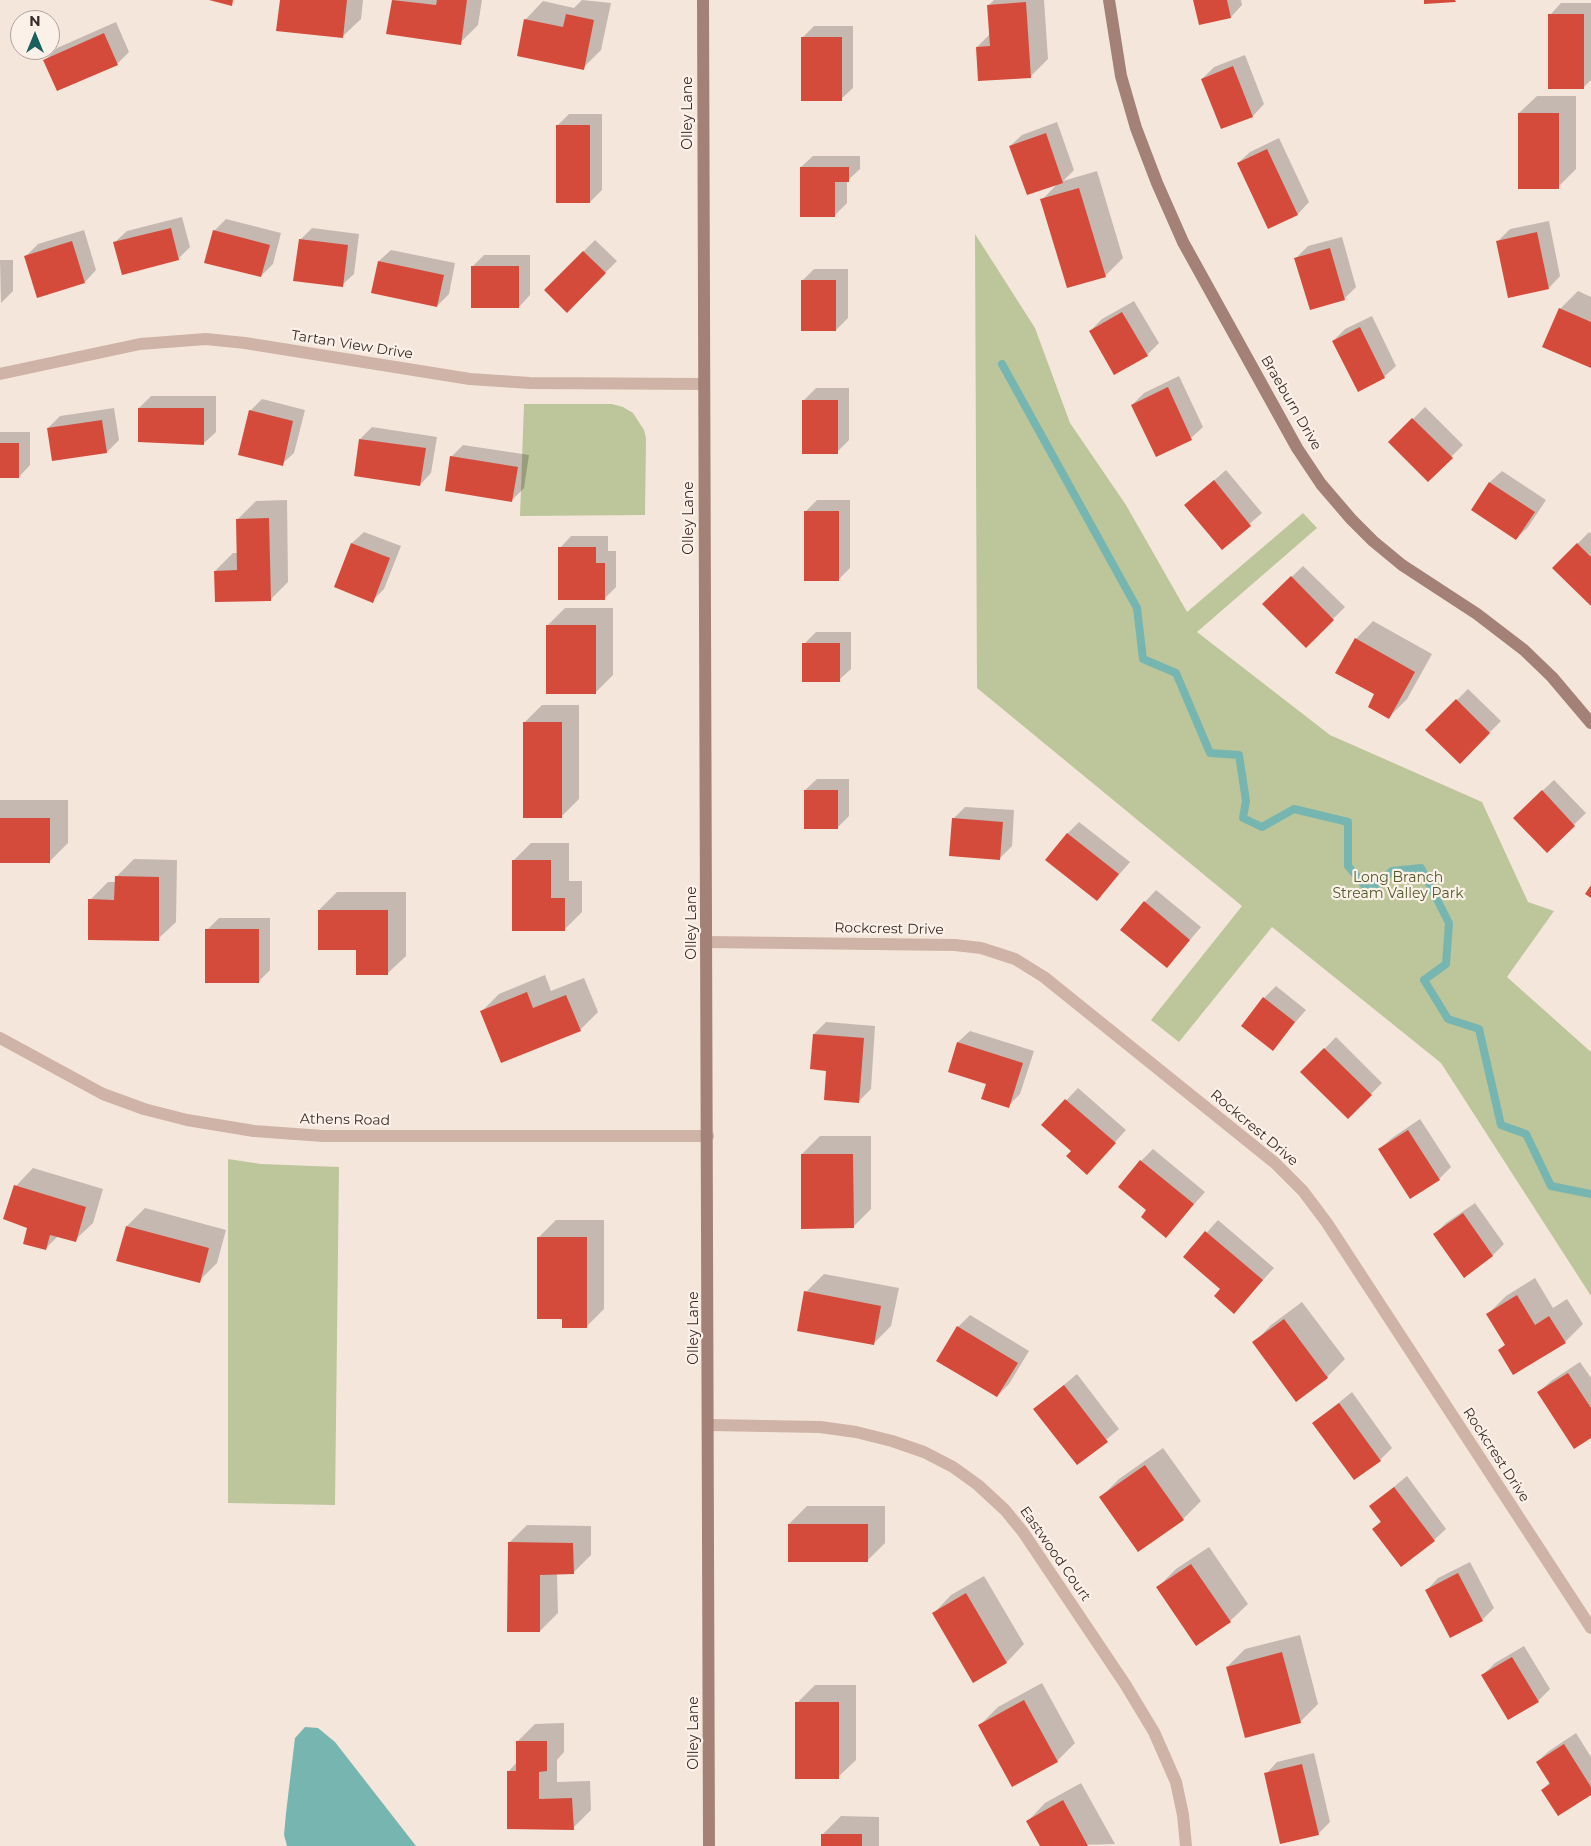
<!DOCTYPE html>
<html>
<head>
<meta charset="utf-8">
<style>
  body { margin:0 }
  #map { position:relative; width:1591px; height:1846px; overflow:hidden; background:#f5e6dc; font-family:Montserrat,sans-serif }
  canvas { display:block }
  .north { position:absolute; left:10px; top:10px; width:50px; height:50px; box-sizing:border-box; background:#fcf1e9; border:1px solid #aea29c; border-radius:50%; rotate:0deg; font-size:14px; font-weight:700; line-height:20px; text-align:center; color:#3a2b28 }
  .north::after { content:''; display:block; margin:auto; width:18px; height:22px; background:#18615c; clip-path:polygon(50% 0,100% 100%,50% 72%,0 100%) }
</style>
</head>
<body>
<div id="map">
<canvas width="1591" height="1846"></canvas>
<div class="north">N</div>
</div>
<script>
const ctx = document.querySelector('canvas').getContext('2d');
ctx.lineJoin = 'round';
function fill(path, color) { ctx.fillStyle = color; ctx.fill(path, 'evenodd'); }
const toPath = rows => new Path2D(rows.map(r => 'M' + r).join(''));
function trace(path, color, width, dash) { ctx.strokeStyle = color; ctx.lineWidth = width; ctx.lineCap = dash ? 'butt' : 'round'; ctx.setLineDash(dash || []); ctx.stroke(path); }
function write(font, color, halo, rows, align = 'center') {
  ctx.font = font + ' Montserrat,sans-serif'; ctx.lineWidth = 4.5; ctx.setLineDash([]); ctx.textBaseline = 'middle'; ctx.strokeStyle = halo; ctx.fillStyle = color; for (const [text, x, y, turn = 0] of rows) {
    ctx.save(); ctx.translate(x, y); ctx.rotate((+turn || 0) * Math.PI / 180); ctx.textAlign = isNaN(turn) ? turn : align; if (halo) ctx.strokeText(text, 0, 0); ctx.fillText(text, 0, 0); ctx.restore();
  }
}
const green = toPath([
  [975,234,1035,328,1070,423,1126,505,1187,612,1303,513,1317,528,1197,632,1330,735,1482,802,1528,902,1554,911,1507,977,1591,1052,1591,1296,1441,1063,1272,927,1179,1042,1151,1020,1242,906,977,688],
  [524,404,612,404,623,407,633,413,644,430,646,438,645,515,520,516],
  [228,1159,261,1164,339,1167,335,1505,228,1503]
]);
const water = toPath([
  [305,1727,318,1728,335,1742,416,1846,287,1846,284,1835,286,1813,295,1738]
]);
const shadow = toPath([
  [281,0,363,0,361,19,343,36],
  [393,0,482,0,478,25,460,43,388,32],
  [582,0,611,3,601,50,583,68,519,55,526,19,543,1,574,8],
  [994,0,1044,0,1048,59,1030,77,977,47,990,34,989,5],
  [1194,0,1241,0,1242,5,1231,17],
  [1561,3,1591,3,1591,80,1583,88,1550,15],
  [116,22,129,52,118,63,58,90,45,60,57,48],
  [814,26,853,26,853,88,841,99,802,38],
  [1245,55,1264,104,1253,116,1221,128,1202,79,1214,67],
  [1537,96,1576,96,1576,169,1558,187,1519,113],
  [569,114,602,114,602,190,590,202,557,126],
  [1057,122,1074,170,1063,181,1097,171,1123,258,1105,276,1042,200,1058,183,1010,146,1022,135],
  [1279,138,1309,202,1298,214,1269,227,1238,163,1250,152],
  [813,156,860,156,860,169,847,181,847,203,835,215,801,167],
  [182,217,190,247,178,259,115,242,127,231],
  [226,219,281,233,273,264,261,276,214,231],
  [1549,221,1560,276,1549,288,1498,241,1510,229],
  [312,228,359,234,354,274,342,285,300,240],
  [84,230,96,270,85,282,26,256,38,244],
  [1342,237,1356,287,1344,299,1296,258,1308,246],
  [595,240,617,261,567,311,545,290],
  [391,250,455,263,449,294,437,306,379,261],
  [484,255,530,255,530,295,519,307,472,267],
  [0,260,13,260,13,291,1,303],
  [814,269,848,269,848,318,836,330,803,280],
  [1578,291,1591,297,1591,367,1560,309],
  [1134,301,1159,343,1147,355,1090,331,1102,319],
  [1372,316,1396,366,1384,377,1333,341,1345,329],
  [1179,376,1203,427,1191,438,1156,455,1132,405,1144,393],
  [816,388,849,388,849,440,837,452,804,400],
  [151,396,216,396,216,432,204,443,139,408],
  [262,399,305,410,294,453,282,464,250,411],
  [1425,407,1463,445,1428,480,1390,442],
  [114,408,119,440,107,452,53,459,48,428,60,416],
  [372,427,437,437,431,473,420,485,360,439],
  [0,432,30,432,30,465,19,477,0,477],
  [463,445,529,455,524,488,512,500,451,457],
  [1226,470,1262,513,1222,548,1186,505],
  [1502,471,1546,500,1528,527,1516,539,1472,510,1490,482],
  [287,500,288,582,270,600,215,571,233,553,238,553,238,519,256,501],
  [817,500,850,500,850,568,838,580,805,512],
  [364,532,401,546,384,589,372,601,335,587,352,543],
  [1589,532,1591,534,1591,605,1554,568],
  [571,536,608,536,608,551,616,551,616,587,604,599,560,548],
  [1303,566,1345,607,1306,646,1264,604],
  [565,608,613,608,613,675,595,693,547,626],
  [1373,621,1432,654,1407,699,1389,717,1376,694,1356,639],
  [816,632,851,632,851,669,839,680,804,644],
  [1468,689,1501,721,1460,762,1427,730],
  [542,705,579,705,579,799,561,817,524,723],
  [817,779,849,779,849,816,837,828,805,790],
  [1554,780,1586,813,1547,851,1526,806],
  [0,800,68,800,68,843,50,861,0,861],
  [965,807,1014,810,1012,846,1000,858,953,819],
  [1079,822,1130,862,1097,900,1067,834],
  [531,843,569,843,569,881,582,881,582,912,564,930,513,861],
  [134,859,177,860,176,922,158,939,90,900,108,882,116,882,116,877],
  [1156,890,1201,927,1167,967,1145,902],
  [337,892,406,892,406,956,388,973,357,948,319,910],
  [219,918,270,918,270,970,258,982,207,930],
  [545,975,551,991,584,978,598,1012,580,1030,481,1012,499,994],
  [1276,986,1306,1010,1272,1049,1264,998],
  [826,1022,875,1026,871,1089,859,1101,827,1070,814,1034],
  [970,1031,1034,1051,1020,1094,1008,1106,987,1083,958,1042],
  [1336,1037,1382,1083,1348,1117,1302,1072],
  [1078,1088,1126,1130,1087,1173,1072,1151,1043,1125],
  [1420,1119,1451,1167,1439,1179,1380,1149,1392,1138],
  [820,1136,871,1136,871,1209,853,1227,802,1154],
  [1153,1149,1205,1192,1166,1236,1148,1210,1141,1161],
  [33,1168,103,1189,93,1223,75,1240,58,1236,45,1249,28,1227,16,1186],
  [1475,1203,1504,1244,1493,1255,1464,1276,1435,1234,1446,1223],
  [145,1208,226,1230,217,1263,199,1281,127,1226],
  [556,1220,604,1220,604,1309,586,1327,563,1317,538,1238],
  [1218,1220,1274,1268,1234,1312,1222,1288,1185,1257],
  [824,1274,899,1288,891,1326,873,1344,806,1292],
  [1535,1278,1553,1308,1567,1299,1583,1324,1565,1342,1499,1350,1506,1344,1488,1314,1506,1296],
  [1302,1302,1345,1359,1327,1377,1296,1400,1254,1343,1271,1325],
  [970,1315,1029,1351,1009,1384,997,1396,958,1327],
  [1580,1362,1591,1378,1591,1437,1539,1392,1551,1381],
  [1077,1374,1119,1429,1077,1464,1035,1409],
  [1352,1392,1392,1448,1380,1460,1355,1478,1314,1423],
  [1163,1448,1201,1501,1183,1519,1101,1497,1119,1479],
  [1407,1476,1446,1529,1434,1540,1373,1529,1382,1520,1371,1506],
  [807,1506,885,1506,885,1543,867,1561,789,1524],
  [527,1525,591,1526,591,1555,573,1573,557,1574,558,1613,540,1631,509,1543],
  [1209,1547,1248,1604,1230,1621,1158,1587,1176,1569],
  [1470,1562,1494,1608,1482,1620,1451,1636,1427,1590,1438,1578],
  [984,1576,1024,1644,1007,1662,974,1681,934,1613,951,1595],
  [1300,1635,1318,1704,1300,1722,1227,1667,1245,1649],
  [1524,1646,1550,1689,1538,1701,1483,1675,1495,1663],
  [1042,1683,1075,1743,1057,1761,1013,1785,980,1725,998,1707],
  [815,1685,856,1685,856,1760,838,1777,797,1703],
  [564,1723,564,1752,557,1760,557,1782,590,1781,591,1810,573,1828,508,1828,509,1771,517,1762,517,1742,535,1724],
  [1576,1733,1591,1757,1591,1794,1542,1790,1550,1782,1537,1762,1549,1751],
  [1314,1753,1330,1822,1318,1834,1266,1774,1277,1762],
  [1081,1783,1115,1844,1042,1846,1028,1821,1045,1803],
  [841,1816,879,1817,879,1846,822,1846,823,1834]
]);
const stream = toPath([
  [1002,364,1137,608,1143,659,1176,673,1210,753,1239,755,1246,801,1243,818,1262,827,1294,809,1348,822,1348,866,1369,891,1392,871,1421,868,1449,923,1446,964,1424,980,1448,1019,1479,1029,1501,1125,1526,1134,1551,1186,1591,1194]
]);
const building = toPath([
  [209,0,233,0,232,6],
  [280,0,347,0,343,38,276,31],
  [392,0,436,5,437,0,467,0,461,45,386,34],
  [1193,0,1227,0,1231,18,1199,25],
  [1424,0,1455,0,1456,2,1424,4],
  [1026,2,1031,78,978,81,976,47,990,46,987,5],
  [566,14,594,20,584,70,517,56,524,19,563,27],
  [1548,14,1584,14,1584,89,1548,89],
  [104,33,118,65,57,91,43,60],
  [801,37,842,37,842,101,801,101],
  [1233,66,1253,117,1221,129,1201,79],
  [1518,113,1559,113,1559,189,1518,189],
  [556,125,590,125,590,203,556,203],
  [1046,133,1063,183,1027,195,1009,146],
  [1267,149,1298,215,1268,229,1237,163],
  [800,167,849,167,849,182,835,182,835,217,800,217],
  [1079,188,1106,277,1067,288,1040,199],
  [171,228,179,260,122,275,113,242],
  [213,230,270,245,261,277,204,263],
  [1537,232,1549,289,1508,298,1496,241],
  [299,239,348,245,343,287,293,281],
  [72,241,85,283,37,298,24,256],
  [1330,248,1345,300,1310,310,1294,258],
  [583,251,606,273,567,313,544,290],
  [378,261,444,275,437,307,371,293],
  [471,266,519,266,519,308,471,308],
  [801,280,836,280,836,331,801,331],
  [1559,308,1591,322,1591,368,1542,347],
  [1122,312,1148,356,1114,375,1089,331],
  [1360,327,1385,378,1358,392,1332,341],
  [1168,387,1192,440,1156,457,1131,405],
  [802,400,838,400,838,454,802,454],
  [138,408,204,408,204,445,138,442],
  [249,410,293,421,283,466,238,455],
  [1412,418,1453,458,1428,482,1388,442],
  [102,420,107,453,52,461,47,428],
  [359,439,426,448,420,486,354,476],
  [0,443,19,443,19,478,0,478],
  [450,456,518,467,512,502,445,491],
  [1214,480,1251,526,1222,550,1184,505],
  [1489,482,1535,512,1516,540,1471,510],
  [804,511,839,511,839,581,804,581],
  [269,518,271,601,215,602,214,571,237,570,236,519],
  [351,543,390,558,373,603,334,587],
  [1577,543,1591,557,1591,606,1552,568],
  [558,547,596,547,596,563,605,563,605,600,558,600],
  [1291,576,1334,620,1306,648,1262,604],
  [546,625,596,625,596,694,546,694],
  [1355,638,1415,672,1389,719,1368,707,1374,694,1335,673],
  [802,643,840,643,840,682,802,682],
  [1456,699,1490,733,1460,764,1425,730],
  [523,722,562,722,562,818,523,818],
  [804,790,838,790,838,829,804,829],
  [1542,790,1575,826,1547,853,1513,818],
  [0,818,50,818,50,863,0,863],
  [952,818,1003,822,1000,860,949,856],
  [1067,833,1119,874,1097,901,1045,860],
  [512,860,551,860,551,898,565,898,565,931,512,931],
  [115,876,159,877,159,941,88,940,88,899,114,900],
  [1591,885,1591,898,1585,894],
  [1144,901,1190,940,1167,968,1120,930],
  [318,910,388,910,388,975,356,975,356,950,318,950],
  [205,929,259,929,259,983,205,983],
  [527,992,533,1008,566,995,581,1031,501,1063,480,1011],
  [1263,997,1295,1022,1273,1051,1241,1026],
  [813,1034,864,1038,859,1103,824,1100,826,1071,810,1069],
  [957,1042,1023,1063,1009,1108,981,1099,986,1084,948,1072],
  [1324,1048,1372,1095,1348,1119,1300,1072],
  [1065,1099,1116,1143,1087,1175,1066,1156,1071,1151,1041,1125],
  [1408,1130,1440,1180,1410,1199,1378,1149],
  [801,1154,853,1154,854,1228,801,1229],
  [1140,1160,1194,1204,1166,1238,1141,1217,1146,1210,1118,1187],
  [14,1185,86,1207,76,1242,50,1235,46,1250,23,1244,27,1228,3,1219],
  [1463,1213,1493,1256,1464,1278,1433,1234],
  [126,1226,209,1248,200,1283,116,1261],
  [1205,1231,1263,1280,1234,1314,1214,1296,1220,1289,1183,1257],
  [537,1237,587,1237,587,1328,562,1328,562,1319,537,1319],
  [804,1291,881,1306,874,1345,797,1331],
  [1517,1295,1535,1325,1549,1316,1566,1343,1513,1375,1498,1350,1505,1345,1486,1314],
  [1284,1319,1328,1378,1296,1402,1252,1342],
  [957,1326,1018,1363,997,1397,936,1361],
  [1568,1373,1591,1408,1591,1438,1574,1449,1537,1392],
  [1064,1385,1108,1442,1077,1465,1033,1409],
  [1339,1403,1381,1461,1354,1480,1312,1423],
  [1145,1465,1184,1520,1138,1552,1099,1497],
  [1394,1487,1435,1541,1401,1567,1372,1529,1381,1522,1369,1506],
  [788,1524,868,1524,868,1562,788,1562],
  [508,1542,573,1543,574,1574,540,1575,540,1632,507,1632],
  [1191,1564,1231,1622,1196,1646,1156,1587],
  [1458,1573,1483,1621,1450,1638,1425,1590],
  [966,1593,1007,1663,973,1683,932,1613],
  [1282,1652,1301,1723,1245,1738,1226,1667],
  [1512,1657,1539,1702,1508,1720,1481,1675],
  [1024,1700,1058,1762,1012,1787,978,1725],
  [795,1702,839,1702,839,1779,795,1779],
  [516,1741,547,1741,547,1771,539,1772,539,1799,572,1798,574,1830,507,1829,507,1771,516,1771],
  [1564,1744,1591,1787,1591,1795,1558,1816,1541,1790,1550,1784,1536,1762],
  [1302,1764,1319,1835,1280,1844,1264,1773],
  [1063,1800,1088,1846,1040,1846,1026,1821],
  [821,1834,862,1834,862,1846,821,1846]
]);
const street = toPath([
  [0,374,140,344,206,339,245,343,470,379,530,383,704,384],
  [707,942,955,945,981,948,1015,959,1044,977,1275,1163,1303,1191,1327,1223,1591,1628],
  [0,1038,103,1094,144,1109,187,1120,254,1131,323,1136,708,1136],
  [709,1425,820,1427,856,1432,892,1441,924,1452,953,1467,978,1485,1005,1510,1023,1532,1125,1684,1154,1732,1176,1782,1183,1815,1186,1846]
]);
const secondary = toPath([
  [703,0,709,1846],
  [1109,0,1121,76,1136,128,1157,183,1183,242,1297,448,1321,484,1351,519,1373,541,1402,565,1477,614,1524,650,1552,677,1591,723]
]);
const streetNames = [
  ["Olley Lane",688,113,-90],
  ["Tartan View Drive",352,345,9],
  ["Braeburn Drive",1291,403,60],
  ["Olley Lane",689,518,-90],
  ["Olley Lane",692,923,-90],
  ["Rockcrest Drive",889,929,1],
  ["Athens Road",345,1120,1],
  ["Rockcrest Drive",1254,1128,40],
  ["Olley Lane",694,1328,-90],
  ["Rockcrest Drive",1496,1455,57],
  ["Eastwood Court",1055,1554,55],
  ["Olley Lane",694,1733,-90]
];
const parkNames = [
  ["Long Branch",1398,878],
  ["Stream Valley Park",1398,894]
];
fill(green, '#bdc69a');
fill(water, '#77b6b0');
fill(shadow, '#0003');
trace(stream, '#77b6b0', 8);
fill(building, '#d44b3b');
trace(street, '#cfb3a6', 12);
trace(secondary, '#a38177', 12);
write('14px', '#3a2b28', '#fcf1e9', streetNames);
write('14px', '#505b28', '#fcf1e9', parkNames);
</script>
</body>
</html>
